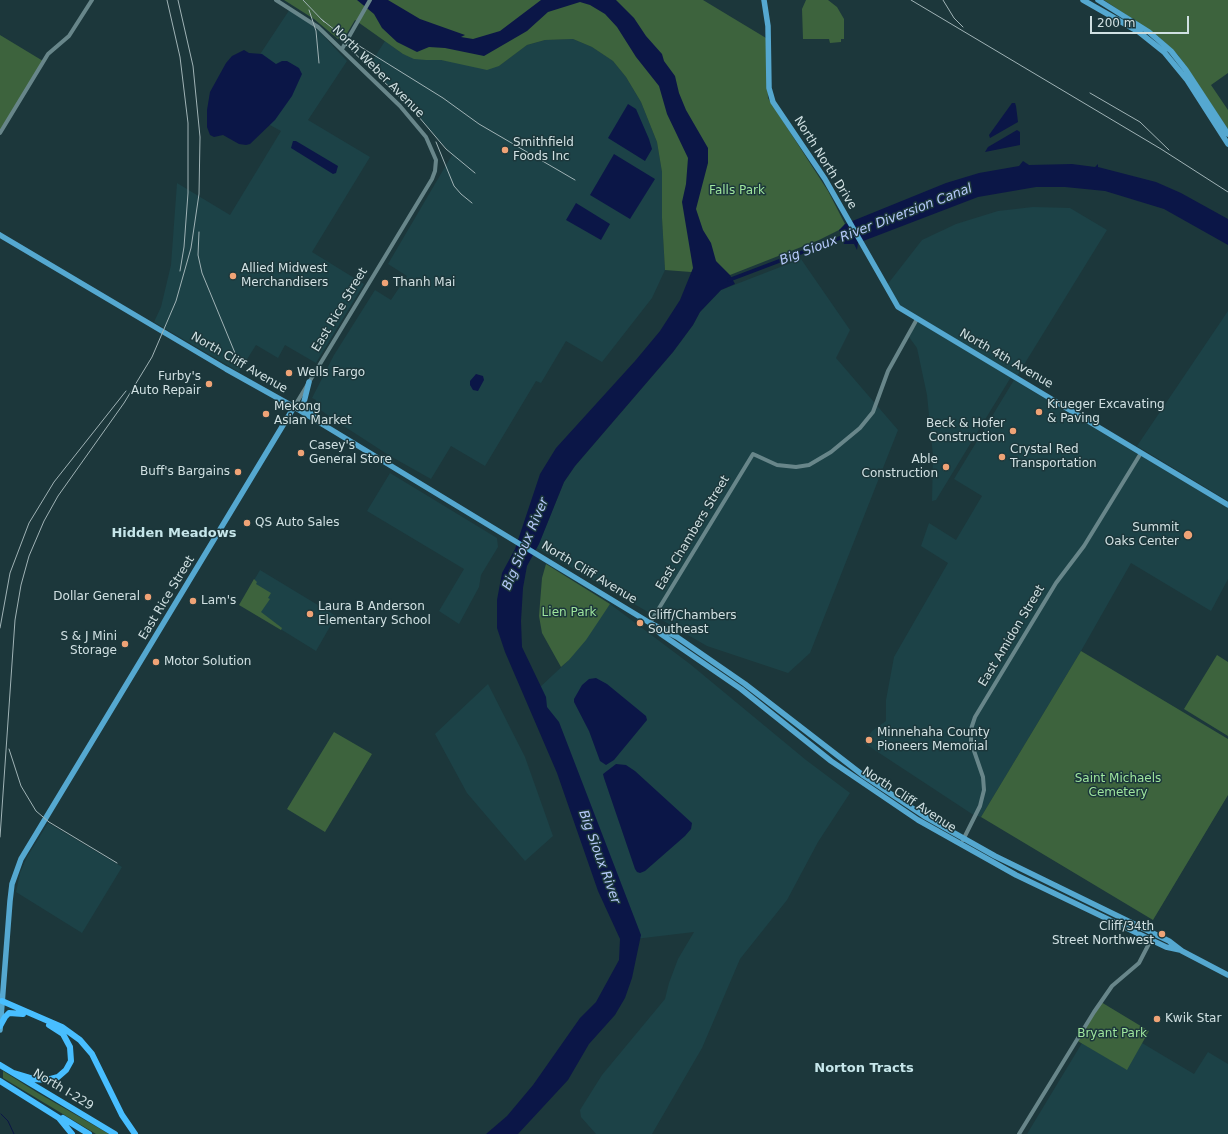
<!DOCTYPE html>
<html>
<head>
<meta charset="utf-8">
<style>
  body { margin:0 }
  #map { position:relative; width:1228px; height:1134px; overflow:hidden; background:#1c373b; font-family:"DejaVu Sans",sans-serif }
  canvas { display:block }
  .scale { position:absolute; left:1090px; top:16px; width:99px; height:18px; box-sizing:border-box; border:2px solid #d0e0e2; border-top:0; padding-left:5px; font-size:12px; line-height:14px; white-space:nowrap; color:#d0e0e2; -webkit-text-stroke:3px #1c373b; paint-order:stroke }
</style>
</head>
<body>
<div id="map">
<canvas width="1228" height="1134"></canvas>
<div class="scale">200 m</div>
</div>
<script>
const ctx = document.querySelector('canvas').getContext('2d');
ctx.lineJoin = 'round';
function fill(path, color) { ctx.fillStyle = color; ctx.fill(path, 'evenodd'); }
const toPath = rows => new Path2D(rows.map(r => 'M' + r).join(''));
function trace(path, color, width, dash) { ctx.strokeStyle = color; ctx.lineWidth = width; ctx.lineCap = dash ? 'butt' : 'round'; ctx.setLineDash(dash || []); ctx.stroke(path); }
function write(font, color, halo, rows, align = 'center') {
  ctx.font = font + ' "DejaVu Sans",sans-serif'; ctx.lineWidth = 3; ctx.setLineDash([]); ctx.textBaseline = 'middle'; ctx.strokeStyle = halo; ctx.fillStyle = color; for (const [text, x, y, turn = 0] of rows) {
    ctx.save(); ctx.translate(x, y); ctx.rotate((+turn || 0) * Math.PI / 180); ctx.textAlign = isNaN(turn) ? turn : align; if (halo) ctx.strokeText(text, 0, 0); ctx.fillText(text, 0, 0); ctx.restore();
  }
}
const built = toPath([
  [290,9,318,30,347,61,308,120,370,157,312,252,364,284,316,363,285,345,278,358,256,345,239,372,154,322,161,307,171,265,177,183,230,215,281,131,268,124,245,77],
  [573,39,592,47,613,61,626,77,641,102,657,142,662,172,662,218,665,270,652,298,602,362,566,341,541,383,536,381,485,466,451,446,431,479,390,456,336,421,315,406,316,400,312,398,334,355,375,290,391,300,407,276,388,264,452,155,413,110,369,66,385,41,403,54,426,60,441,60,499,66,527,45,545,40],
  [1033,207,1070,208,1107,230,1017,376,900,306,887,285,922,240,956,224,998,211],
  [801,259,850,330,836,358,898,430,810,653,788,673,707,646,537,548,564,482,575,466,673,352,693,325,700,312,721,290],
  [1228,311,1228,501,1137,446],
  [917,321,1011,377,936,500,932,501,933,456,927,395,917,348,909,337],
  [1014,380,1228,508,1228,579,1211,611,1131,563,1081,651,981,817,972,814,864,743,872,731,886,721,886,700,894,657,948,563,921,546,929,523,956,540,982,496,954,479],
  [390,473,497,538,498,547,481,575,479,587,459,624,439,611,464,569,367,511],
  [260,570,336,616,316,651,240,604],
  [610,604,690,664,806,760,850,793,818,842,787,900,740,959,702,1048,652,1134,596,1134,581,1117,580,1110,602,1075,665,999,669,983,678,959,694,932,635,939,539,688,569,660],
  [488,684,525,757,553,836,525,861,467,793,435,734],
  [48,823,122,867,82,933,16,892,20,873,27,857],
  [1082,1043,1126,1069,1142,1043,1194,1074,1208,1052,1228,1064,1228,1134,1027,1134]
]);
const green = toPath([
  [284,0,703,0,766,38,768,98,828,191,845,224,841,229,819,240,730,275,665,270,662,218,662,172,657,142,641,102,626,77,613,61,592,47,573,39,545,40,527,45,499,66,487,70,441,60,426,60,414,59,403,54,355,20,343,40,338,39,314,19],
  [806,0,828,0,837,7,844,19,844,39,841,39,841,42,830,43,829,39,803,39,802,9],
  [1104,0,1228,0,1228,73,1211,85,1228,110,1228,129,1178,55,1159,37],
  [0,35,43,61,0,134],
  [546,564,610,604,586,640,569,660,561,667,542,633,539,616,542,578],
  [254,579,257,582,256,584,271,593,268,598,270,599,261,612,282,628,281,630,239,605],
  [1081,651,1228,739,1228,795,1153,920,981,817],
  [1217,655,1228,662,1228,736,1184,709],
  [334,732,372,754,325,832,287,809],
  [1101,1002,1149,1031,1127,1070,1076,1040],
  [3,1071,38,1093,109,1134,96,1134,3,1078]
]);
const water = toPath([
  [357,0,388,0,420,19,465,35,461,37,473,39,500,31,541,0,616,0,634,18,646,36,662,54,664,61,675,76,679,93,686,110,708,148,708,163,696,209,703,230,711,243,716,261,730,275,735,284,721,290,700,312,693,325,673,352,575,466,564,482,539,544,527,566,523,588,521,621,522,647,546,697,547,707,559,722,641,935,632,978,625,998,615,1015,589,1044,568,1080,518,1134,486,1134,507,1116,533,1085,580,1018,596,1002,619,960,620,939,598,891,557,773,505,652,497,628,497,600,502,573,515,549,540,474,556,448,635,361,660,331,680,300,693,268,682,202,686,184,688,158,667,114,659,86,636,57,617,27,605,14,590,5,580,2,548,12,527,31,484,56,445,48,429,47,417,52,397,42,382,28,374,14],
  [244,50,249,53,262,54,276,64,282,61,287,61,299,68,302,74,292,96,275,120,250,144,246,145,239,144,223,135,214,137,210,135,207,127,207,110,210,92,226,63,232,56],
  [1012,103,1015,103,1016,106,1018,122,990,138,989,135],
  [628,104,636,109,649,139,652,149,645,161,608,138],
  [1017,130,1020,132,1020,145,985,152,988,147],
  [293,141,296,141,338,166,336,173,333,174,291,148],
  [614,154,655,179,630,219,590,195],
  [1023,161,1029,165,1072,164,1095,167,1098,164,1098,167,1156,182,1181,193,1228,219,1228,245,1164,209,1105,191,1065,187,1036,187,978,197,858,243,857,250,854,244,844,244,839,230,845,224,946,183,979,173,1019,166],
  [576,203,610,224,601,240,566,220],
  [476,374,483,376,484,380,478,391,473,390,470,385,470,381],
  [596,678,607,684,646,716,647,720,614,760,606,765,600,761,589,731,574,702,574,699,582,685,589,679],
  [616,764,626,765,635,771,692,823,691,829,685,836,645,871,640,873,637,872,635,869,604,778,603,774]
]);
const stream = toPath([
  [1,1114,8,1121,14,1134]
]);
const canal = toPath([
  [729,280,845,236]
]);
const minor = toPath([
  [276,0,318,27,400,106,426,137,436,160,435,171,432,179,294,407],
  [342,49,370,0],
  [0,133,48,54,69,36,92,0],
  [650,623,753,454,777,465,796,467,809,465,831,452,860,428,873,412,888,371,917,319],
  [963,840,980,806,984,790,983,777,971,742,971,729,975,717,1056,583,1084,546,1141,453],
  [1019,1134,1094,1012,1112,986,1139,963,1154,934]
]);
const major = toPath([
  [764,0,768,26,769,88,773,102,825,179,898,307,1228,505],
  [1083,0,1139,32,1164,52,1187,80,1228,144],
  [1098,0,1149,32,1171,51,1186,70,1228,134],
  [0,235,226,369,294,407,650,623,677,637,745,684,864,776,924,816,995,856,1169,941,1182,951,1228,975],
  [309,382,304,402,307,409,316,419],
  [653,626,661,634,741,689,831,761,918,820,1016,875,1166,947,1180,950],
  [0,1030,10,901,12,884,21,859,294,407]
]);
const highway = toPath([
  [2,1001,62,1027,80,1040,92,1054,122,1115,135,1134],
  [0,1026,5,1017,9,1013,23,1014],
  [0,1065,115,1134],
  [14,1073,34,1079,47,1080,58,1077,66,1070,71,1061,70,1047,63,1034,49,1025],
  [0,1081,59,1118,72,1134],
  [63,1118,89,1134]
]);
const rail = toPath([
  [167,0,180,57,188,123,188,193,184,247,180,271],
  [303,0,324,22],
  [911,0,1161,149,1228,192],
  [943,0,954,18,963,27],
  [309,10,316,31,319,63],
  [321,19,340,34,443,98,479,124,575,180],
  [339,38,413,110,446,149,475,173],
  [1090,93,1140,122,1169,150],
  [436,142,454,186,461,194,472,203],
  [199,232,198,255,202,273,235,353],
  [0,628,10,573,29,523,54,482,126,391],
  [9,749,21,786,36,811,49,822,117,863],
  [0,837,15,620,21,585,29,556,44,521,58,496,124,403,152,357,176,301,191,248,199,194,200,137,193,66,178,0]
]);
const markers = [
  [505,150,4,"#efa376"],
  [233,276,4,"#efa376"],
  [385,283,4,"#efa376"],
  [289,373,4,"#efa376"],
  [209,384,4,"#efa376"],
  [1039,412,4,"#efa376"],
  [266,414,4,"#efa376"],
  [1013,431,4,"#efa376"],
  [301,453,4,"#efa376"],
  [1002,457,4,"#efa376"],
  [946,467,4,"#efa376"],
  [238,472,4,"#efa376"],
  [247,523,4,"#efa376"],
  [1188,535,5,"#efa376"],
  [148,597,4,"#efa376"],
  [193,601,4,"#efa376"],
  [310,614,4,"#efa376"],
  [640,623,4,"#efa376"],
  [125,644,4,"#efa376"],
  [156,662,4,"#efa376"],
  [869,740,4,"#efa376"],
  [1162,934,4,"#efa376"],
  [1157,1019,4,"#efa376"]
];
const streetNames = [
  ["North Weber Avenue",378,72,45],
  ["North North Drive",825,163,58],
  ["East Rice Street",340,310,-59],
  ["North 4th Avenue",1006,359,30],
  ["North Cliff Avenue",239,363,30],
  ["East Chambers Street",693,533,-59],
  ["North Cliff Avenue",589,573,31],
  ["East Rice Street",167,598,-59],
  ["East Amidon Street",1012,636,-59],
  ["North Cliff Avenue",909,800,33],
  ["North I-229",63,1090,31]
];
const poiNames = [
  ["Smithfield",513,143],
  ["Foods Inc",513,157],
  ["Allied Midwest",241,269],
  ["Merchandisers",241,283],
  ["Thanh Mai",393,283],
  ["Wells Fargo",297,373],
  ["Furby's",201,377,"right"],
  ["Auto Repair",201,391,"right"],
  ["Krueger Excavating",1047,405],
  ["& Paving",1047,419],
  ["Mekong",274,407],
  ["Asian Market",274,421],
  ["Beck & Hofer",1005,424,"right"],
  ["Construction",1005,438,"right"],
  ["Casey's",309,446],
  ["General Store",309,460],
  ["Crystal Red",1010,450],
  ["Transportation",1010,464],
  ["Able",938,460,"right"],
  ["Construction",938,474,"right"],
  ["Buff's Bargains",230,472,"right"],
  ["QS Auto Sales",255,523],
  ["Summit",1179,528,"right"],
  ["Oaks Center",1179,542,"right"],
  ["Dollar General",140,597,"right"],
  ["Lam's",201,601],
  ["Laura B Anderson",318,607],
  ["Elementary School",318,621],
  ["Cliff/Chambers",648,616],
  ["Southeast",648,630],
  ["S & J Mini",117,637,"right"],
  ["Storage",117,651,"right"],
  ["Motor Solution",164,662],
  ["Minnehaha County",877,733],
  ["Pioneers Memorial",877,747],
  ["Cliff/34th",1154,927,"right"],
  ["Street Northwest",1154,941,"right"],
  ["Kwik Star",1165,1019]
];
const parkNames = [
  ["Falls Park",737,191],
  ["Lien Park",569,613],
  ["Saint Michaels",1118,779],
  ["Cemetery",1118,793],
  ["Bryant Park",1112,1034]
];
const waterNames = [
  ["Big Sioux River Diversion Canal",876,225,-21],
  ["Big Sioux River",526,544,-67],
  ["Big Sioux River",599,857,70]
];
const neighbourhoodNames = [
  ["Hidden Meadows",174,534],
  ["Norton Tracts",864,1069]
];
fill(built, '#1c4247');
fill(green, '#3d633d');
fill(water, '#0b1647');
trace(stream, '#0b1647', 1);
trace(canal, '#0b1647', 3.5);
trace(minor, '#68868a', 4);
trace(major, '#55a8d0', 5.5);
trace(highway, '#48beff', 6);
trace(rail, '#a0b3b6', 1);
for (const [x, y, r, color] of markers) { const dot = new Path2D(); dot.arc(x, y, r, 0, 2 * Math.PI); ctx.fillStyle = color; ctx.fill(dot); trace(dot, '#1c373b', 1.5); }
write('12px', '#d0e0e2', '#1c373b', streetNames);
write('12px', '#d0e0e2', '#1c373b', poiNames, 'left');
write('12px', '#9fe69e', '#1c373b', parkNames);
write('italic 13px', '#b6c9fa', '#1c373b', waterNames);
write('bold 13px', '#c6e6ea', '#1c373b', neighbourhoodNames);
</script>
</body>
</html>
